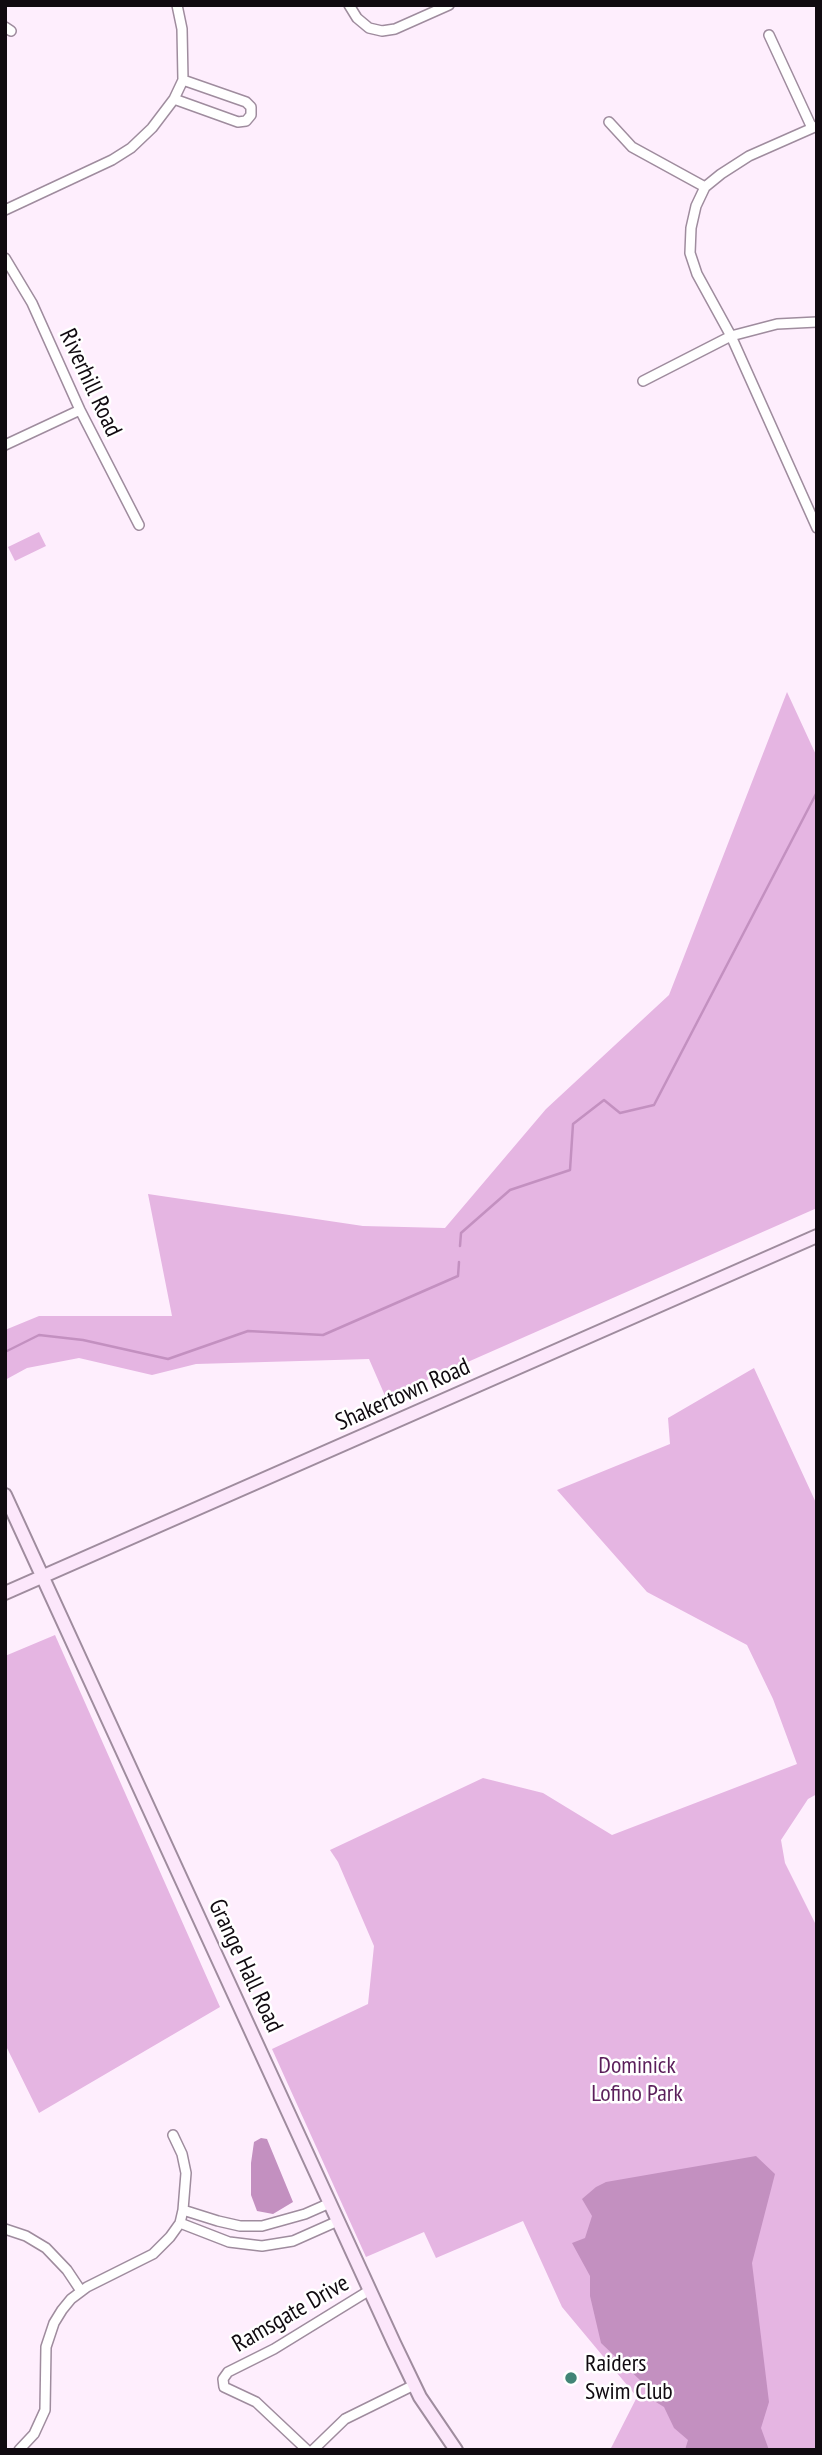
<!DOCTYPE html>
<html>
<head>
<meta charset="utf-8">
<style>
  body { margin:0 }
  #map { position:relative; width:822px; height:2455px; overflow:hidden; background:#feeefd; font-family:"PT Sans Narrow",sans-serif }
  canvas { display:block }
  .frame { position:absolute; inset:0; border:7px solid #100a10; pointer-events:none }
</style>
</head>
<body>
<div id="map">
<canvas width="822" height="2455"></canvas>
<div class="frame"></div>
</div>
<script>
const ctx = document.querySelector('canvas').getContext('2d');
ctx.lineJoin = 'round';
function fill(path, color) { ctx.fillStyle = color; ctx.fill(path, 'evenodd'); }
const toPath = rows => new Path2D(rows.map(r => 'M' + r).join(''));
function trace(path, color, width, dash) { ctx.strokeStyle = color; ctx.lineWidth = width; ctx.lineCap = dash ? 'butt' : 'round'; ctx.setLineDash(dash || []); ctx.stroke(path); }
function write(font, color, halo, rows, align = 'center') {
  ctx.font = font + ' "PT Sans Narrow",sans-serif'; ctx.lineWidth = 5; ctx.setLineDash([]); ctx.textBaseline = 'middle'; ctx.strokeStyle = halo; ctx.fillStyle = color; for (const [text, x, y, turn = 0] of rows) {
    ctx.save(); ctx.translate(x, y); ctx.rotate((+turn || 0) * Math.PI / 180); ctx.textAlign = isNaN(turn) ? turn : align; if (halo) ctx.strokeText(text, 0, 0); ctx.fillText(text, 0, 0); ctx.restore();
  }
}
const green = toPath([
  [39,532,46,546,15,561,8,547],
  [787,692,817,757,817,1208,386,1398,369,1359,196,1364,152,1375,79,1358,27,1368,5,1380,5,1330,39,1316,172,1316,148,1194,363,1226,445,1228,546,1109,669,995],
  [754,1368,817,1505,817,1794,808,1799,781,1840,785,1863,817,1927,817,2450,610,2450,637,2397,562,2307,523,2221,436,2258,424,2232,366,2257,272,2049,368,2004,374,1946,338,1862,330,1850,483,1778,543,1793,612,1835,797,1764,773,1699,747,1645,647,1592,557,1490,670,1444,668,1418],
  [55,1635,220,2007,39,2113,5,2044,5,1656]
]);
const water = toPath([
  [261,2138,267,2139,293,2202,273,2214,257,2211,251,2195,251,2163,254,2142],
  [756,2156,775,2174,752,2263,769,2402,761,2428,769,2450,685,2450,688,2440,674,2428,664,2407,651,2399,642,2382,601,2343,590,2296,590,2276,572,2243,585,2238,592,2216,582,2199,596,2187,606,2182]
]);
const stream = toPath([
  [460,1246,461,1233,510,1190,570,1170,573,1124,604,1100,620,1113,654,1105,817,792],
  [5,1352,39,1335,83,1340,168,1359,248,1331,323,1335,458,1276,459,1262]
]);
const street = toPath([
  [349,5,357,18,369,28,382,31,395,29,449,5],
  [5,27,11,31],
  [769,35,812,128],
  [174,99,238,122,246,121,251,115,251,107,246,102,183,80],
  [609,122,632,147,705,187],
  [817,126,749,156,721,174,705,187,696,206,691,228,690,253,697,274,731,336,817,528],
  [5,210,112,160,131,148,152,128,174,99,183,80,182,29,177,5],
  [5,258,32,303,80,410,139,525],
  [643,381,731,336,777,324,817,322],
  [5,445,80,410],
  [183,2210,218,2221,240,2226,262,2226,305,2214,330,2203],
  [180,2223,229,2242,262,2246,293,2241,338,2221],
  [5,2229,26,2236,46,2248,67,2270,81,2291],
  [19,2450,34,2434,45,2410,46,2347,54,2323,62,2310,71,2299,87,2287,153,2254,170,2237,180,2223,183,2210,186,2173,182,2154,173,2135],
  [307,2450,256,2402,224,2387,223,2379,228,2372,274,2349,370,2290],
  [313,2450,345,2419,414,2385]
]);
const secondary = toPath([
  [5,1495,394,2343,420,2397,456,2450],
  [5,1593,817,1236]
]);
const markers = [
  [571,2378,7,"#428577"]
];
const streetNames = [
  ["Riverhill Road",90,383,65],
  ["Shakertown Road",403,1395,-24],
  ["Grange Hall Road",245,1966,65],
  ["Ramsgate Drive",291,2314,-30]
];
const parkNames = [
  ["Dominick",637,2066],
  ["Lofino Park",637,2094]
];
const poiNames = [
  ["Raiders",585,2364],
  ["Swim Club",585,2392]
];
fill(green, '#e5b5e2');
fill(water, '#c390c0');
trace(stream, '#c390c0', 2.5);
trace(street, '#9f8c9e', 12);
trace(secondary, '#9f8c9e', 16);
trace(street, '#fff', 9);
trace(secondary, '#fce7fb', 12);
for (const [x, y, r, color] of markers) { const dot = new Path2D(); dot.arc(x, y, r, 0, 2 * Math.PI); ctx.fillStyle = color; ctx.fill(dot); trace(dot, '#fff', 2.5); }
write('24px', '#100a10', '#fff', streetNames);
write('24px', '#5b1f5b', '#fff', parkNames);
write('24px', '#100a10', '#fff', poiNames, 'left');
</script>
</body>
</html>
